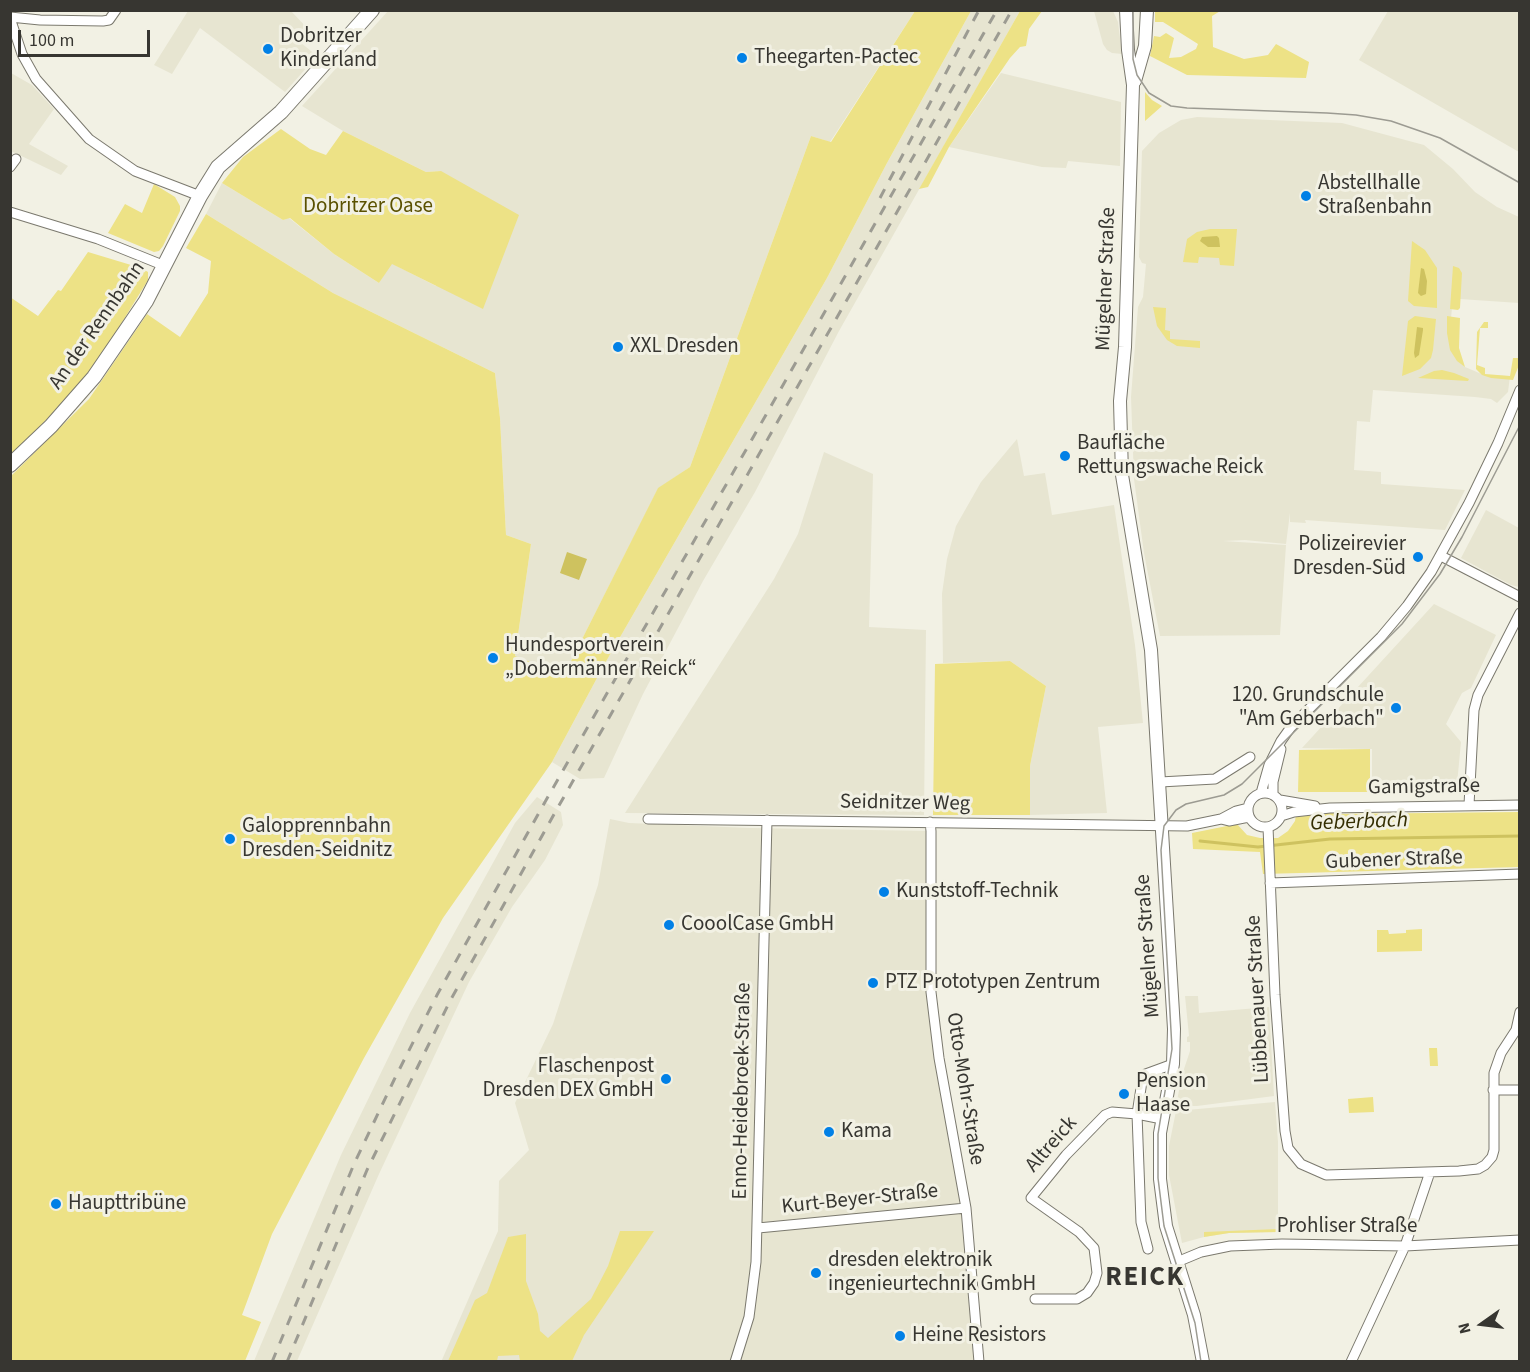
<!DOCTYPE html>
<html>
<head>
<meta charset="utf-8">
<style>
  body { margin:0 }
  #map { position:relative; width:1530px; height:1372px; overflow:hidden; background:#f2f1e4; font-family:"Source Sans 3",sans-serif }
  canvas { display:block }
  .frame { position:absolute; inset:0; border:12px solid #373631; pointer-events:none }
  .north { position:absolute; left:1452px; top:1294px; width:60px; height:60px; -webkit-text-stroke:4px #f2f1e4; paint-order:stroke; rotate:256deg; font-size:16px; font-weight:700; line-height:24px; text-align:center; color:#373631 }
  .north::after { content:''; display:block; margin:auto; width:21px; height:27px; background:#373631; clip-path:polygon(50% 0,100% 100%,50% 72%,0 100%) }
  .scale { position:absolute; left:18px; top:30px; width:132px; height:27px; box-sizing:border-box; border:3px solid #373631; border-top:0; padding-left:8px; font-size:18px; line-height:21px; white-space:nowrap; color:#373631; -webkit-text-stroke:4px #f2f1e4; paint-order:stroke }
</style>
</head>
<body>
<div id="map">
<canvas width="1530" height="1372"></canvas>
<div class="frame"></div>
<div class="north">N</div>
<div class="scale">100 m</div>
</div>
<script>
const ctx = document.querySelector('canvas').getContext('2d');
ctx.lineJoin = 'round';
function fill(path, color) { ctx.fillStyle = color; ctx.fill(path, 'evenodd'); }
const toPath = rows => new Path2D(rows.map(r => 'M' + r).join(''));
function trace(path, color, width, dash) { ctx.strokeStyle = color; ctx.lineWidth = width; ctx.lineCap = dash ? 'butt' : 'round'; ctx.setLineDash(dash || []); ctx.stroke(path); }
function write(font, color, halo, rows, align = 'center') {
  ctx.font = font + ' "Source Sans 3",sans-serif'; ctx.lineWidth = 6; ctx.setLineDash([]); ctx.textBaseline = 'middle'; ctx.strokeStyle = halo; ctx.fillStyle = color; for (const [text, x, y, turn = 0] of rows) {
    ctx.save(); ctx.translate(x, y); ctx.rotate((+turn || 0) * Math.PI / 180); ctx.textAlign = isNaN(turn) ? turn : align; if (halo) ctx.strokeText(text, 0, 0); ctx.fillText(text, 0, 0); ctx.restore();
  }
}
const built = toPath([
  [188,11,291,11,310,31,300,42,317,56,285,92,200,28,172,74,154,65],
  [388,11,915,11,830,142,811,136,690,467,658,489,564,675,515,656,531,544,506,535,500,418,495,373,333,293,206,214,222,183,283,220,289,218,334,254,379,283,391,263,436,286,441,171,426,172,343,131,302,106],
  [971,11,1020,11,839,331,755,492,703,581,643,694,604,778,580,779,552,762,604,665,827,278,887,163],
  [1094,11,1113,11,1118,22,1122,54,1112,53,1107,50,1103,44],
  [1388,11,1519,11,1519,152,1359,60],
  [11,73,32,85,54,109,29,144,68,166,61,175,11,151],
  [1001,73,1121,102,1120,166,1068,161,1066,168,1042,167,949,147],
  [1197,117,1342,123,1424,145,1453,169,1475,192,1497,207,1519,217,1519,303,1460,299,1452,308,1451,318,1460,361,1465,367,1484,375,1510,376,1508,392,1497,403,1491,399,1475,397,1373,390,1370,422,1357,421,1354,470,1381,472,1381,484,1465,490,1445,530,1305,520,1306,523,1290,522,1290,513,1286,544,1245,540,1223,541,1286,545,1280,635,1160,636,1144,553,1134,479,1131,397,1138,307,1143,297,1146,264,1142,263,1139,257,1142,151,1159,133,1181,120],
  [1017,439,1024,476,1045,473,1052,515,1114,505,1135,645,1143,723,1098,727,1107,813,1030,815,1030,766,1046,686,1010,661,943,663,942,594,947,559,956,526,981,482],
  [824,452,873,474,869,627,926,630,924,815,625,813,774,579,798,534],
  [1486,510,1519,528,1519,587,1511,585,1461,558],
  [1434,604,1496,635,1471,688,1462,693,1446,724,1461,742,1457,784,1452,789,1372,790,1372,749,1302,748],
  [537,797,561,812,563,825,545,860,512,907,469,982,379,1174,297,1361,254,1361,341,1155,410,1013,515,823],
  [610,819,629,823,750,828,931,831,931,992,966,1208,979,1361,441,1362,498,1231,499,1181,529,1150,515,1103,553,1024,598,885],
  [1185,996,1198,996,1199,1013,1269,1007,1274,1096,1197,1106,1176,1106,1182,1075,1190,1051,1190,1042,1187,1042,1187,1037,1189,1036],
  [1275,1102,1278,1142,1278,1232,1229,1233,1204,1237,1182,1243,1169,1175,1169,1146,1176,1111]
]);
const green = toPath([
  [1222,10,1212,16,1213,47,1244,59,1268,55,1276,44,1309,62,1306,78,1187,75,1150,56,1154,36,1160,37,1166,33,1174,38,1169,58,1181,57,1196,49,1198,44,1163,22,1155,22,1155,11],
  [915,11,971,11,887,163,827,278,604,665,552,762,443,918,364,1058,272,1234,242,1315,261,1322,245,1361,11,1361,11,476,89,399,147,314,180,337,208,293,211,261,186,248,206,214,333,293,495,373,500,418,506,535,531,544,515,656,564,675,658,488,690,467,811,136,831,142],
  [1020,11,1042,11,1029,29,1026,46,1020,47,1010,58,949,147,928,187,919,189],
  [1145,92,1152,100,1162,106,1145,121],
  [281,129,310,149,326,155,343,131,426,172,441,171,519,215,483,309,392,264,379,283,334,254,290,218,283,220,222,183,243,157],
  [154,184,175,197,180,206,180,211,163,246,159,251,154,252,108,233,125,204,142,213],
  [1210,229,1237,229,1234,266,1220,265,1219,258,1199,257,1198,263,1183,262,1187,239,1197,232],
  [1412,241,1425,250,1437,268,1437,308,1414,306,1408,301],
  [88,252,141,268,148,272,148,280,105,350,73,392,10,457,10,297,38,316,58,290,61,291],
  [1453,266,1459,268,1462,273,1460,308,1458,310,1450,309],
  [1153,307,1166,308,1165,330,1170,331,1170,339,1200,341,1200,348,1177,346,1167,340,1157,326],
  [1415,316,1436,319,1433,350,1431,358,1420,369,1402,376,1408,321],
  [1447,316,1460,318,1459,348,1465,367,1457,361,1450,350,1447,333],
  [1484,322,1488,322,1488,328,1480,328,1477,365,1485,368,1485,374,1510,376,1513,358,1519,358,1519,348,1519,365,1513,380,1491,378,1482,375,1476,369,1477,332],
  [1442,370,1454,373,1469,379,1468,381,1418,378,1434,371],
  [1010,661,1046,686,1030,766,1030,815,933,815,935,664],
  [1370,749,1370,792,1298,792,1299,750],
  [1336,811,1336,814,1519,812,1519,867,1263,874,1260,852,1193,849,1192,833,1237,824,1247,835,1260,838,1278,838,1288,831,1295,821,1296,815],
  [1422,929,1422,951,1377,952,1377,930,1388,930,1389,934,1406,933,1406,930],
  [1429,1048,1437,1048,1438,1066,1430,1066],
  [1373,1097,1374,1112,1349,1113,1348,1099],
  [1278,1229,1278,1232,1229,1233,1204,1237,1204,1232],
  [620,1231,654,1231,584,1335,572,1361,520,1361,519,1355,498,1356,497,1361,448,1361,475,1300,487,1293,508,1237,526,1234,526,1281,538,1314,540,1331,548,1338,591,1299,608,1266]
]);
const water = toPath([
  [1217,236,1219,238,1220,247,1208,247,1200,241,1202,237],
  [1421,268,1424,269,1427,281,1426,294,1421,296,1418,293],
  [1417,327,1423,328,1423,330,1419,355,1415,358,1414,353],
  [567,552,587,559,579,580,560,573]
]);
const stream = toPath([
  [1200,841,1258,847,1330,839,1520,836]
]);
const minor = toPath([
  [10,17,40,20,103,21,109,20,116,10],
  [10,18,22,54,36,79,89,139,135,171,200,196],
  [10,167,16,159],
  [10,212,98,239,165,266],
  [1441,556,1520,597],
  [1160,782,1215,779,1250,757],
  '1248 810a17 17 0 1 1 34 0a17 17 0 1 1-34 0Z',
  [1261,793,1269,765,1281,741,1291,727,1381,637,1407,606,1431,572,1469,503,1498,443,1520,390],
  [1273,794,1273,782,1281,749],
  [1280,800,1315,806],
  [1469,805,1474,710,1478,695,1520,613],
  [1281,816,1294,812,1330,808,1520,805],
  [648,819,1187,826,1221,819,1236,811,1248,808],
  [1221,819,1229,821,1249,817],
  [930,822,931,831,931,992,939,1058,966,1208,979,1362],
  [1268,827,1275,995,1285,1131,1288,1148,1301,1164,1326,1175,1459,1171,1478,1169,1485,1165,1492,1157,1494,1150,1494,1073,1501,1053,1516,1030,1520,1012],
  [1270,883,1520,874],
  [1493,1090,1520,1090],
  [758,1228,966,1208],
  [1148,1249,1141,1222,1137,1114,1143,1075,1173,1064],
  [1177,1262,1201,1252,1230,1246,1282,1244,1405,1246,1520,1240],
  [1035,1299,1077,1299,1087,1293,1094,1283,1097,1273,1094,1248,1079,1232,1031,1198,1066,1155,1105,1115,1112,1112,1137,1114,1162,1119],
  [735,1362,749,1317,756,1262,767,820],
  [1351,1362,1405,1246,1430,1172]
]);
const tertiary = toPath([
  [1126,10,1128,50,1133,85,1125,347,1120,401,1122,475,1151,650,1174,1029,1173,1064,1160,1133,1160,1179,1166,1226,1194,1315,1203,1362],
  [1135,81,1145,46,1147,10]
]);
const secondary = toPath([
  [10,465,51,426,94,377,146,301,200,196,218,167,281,112,372,10]
]);
const tram = toPath([
  [1133,10,1133,59,1137,75,1149,93,1171,106,1187,108,1327,113,1356,115,1391,121,1440,138,1520,183],
  [1201,1362,1195,1323,1164,1226,1158,1178,1158,1134,1172,1049,1161,850,1164,826,1176,810,1186,804,1224,795,1242,784,1402,624,1440,574,1462,537,1520,425]
]);
const rail = toPath([
  [880,198,979,10],
  [272,1362,354,1164,394,1080,437,995,545,802,997,10],
  [287,1362,367,1170,450,1001,557,809,1012,10]
]);
const markers = [
  [268,49,6,"#0180e6"],
  [742,58,6,"#0180e6"],
  [1306,196,6,"#0180e6"],
  [618,347,6,"#0180e6"],
  [1065,456,6,"#0180e6"],
  [1418,557,6,"#0180e6"],
  [493,658,6,"#0180e6"],
  [1396,708,6,"#0180e6"],
  [230,839,6,"#0180e6"],
  [884,892,6,"#0180e6"],
  [669,925,6,"#0180e6"],
  [873,983,6,"#0180e6"],
  [666,1079,6,"#0180e6"],
  [1124,1094,6,"#0180e6"],
  [829,1132,6,"#0180e6"],
  [56,1204,6,"#0180e6"],
  [816,1273,6,"#0180e6"],
  [900,1336,6,"#0180e6"]
];
const poiNames = [
  ["Dobritzer",280,37],
  ["Kinderland",280,61],
  ["Theegarten-Pactec",754,58],
  ["Abstellhalle",1318,184],
  ["Straßenbahn",1318,208],
  ["XXL Dresden",630,347],
  ["Baufläche",1077,444],
  ["Rettungswache Reick",1077,468],
  ["Polizeirevier",1406,545,"right"],
  ["Dresden-Süd",1406,569,"right"],
  ["Hundesportverein",505,646],
  ["„Dobermänner Reick“",505,670],
  ["120. Grundschule",1384,696,"right"],
  ["\"Am Geberbach\"",1384,720,"right"],
  ["Galopprennbahn",242,827],
  ["Dresden-Seidnitz",242,851],
  ["Kunststoff-Technik",896,892],
  ["CooolCase GmbH",681,925],
  ["PTZ Prototypen Zentrum",885,983],
  ["Flaschenpost",654,1067,"right"],
  ["Dresden DEX GmbH",654,1091,"right"],
  ["Pension",1136,1082],
  ["Haase",1136,1106],
  ["Kama",841,1132],
  ["Haupttribüne",68,1204],
  ["dresden elektronik",828,1261],
  ["ingenieurtechnik GmbH",828,1285],
  ["Heine Resistors",912,1336]
];
const parkNames = [
  ["Dobritzer Oase",368,207]
];
const streetNames = [
  ["Mügelner Straße",1107,279,-88],
  ["An der Rennbahn",98,326,-55],
  ["Gamigstraße",1424,788,-1],
  ["Seidnitzer Weg",905,804,1],
  ["Gubener Straße",1394,861,-2],
  ["Mügelner Straße",1149,946,-94],
  ["Lübbenauer Straße",1259,999,-93],
  ["Otto-Mohr-Straße",964,1089,81],
  ["Enno-Heidebroek-Straße",743,1091,-89],
  ["Altreick",1052,1145,-49],
  ["Kurt-Beyer-Straße",860,1200,-6],
  ["Prohliser Straße",1347,1227]
];
const waterNames = [
  ["Geberbach",1359,823,-2]
];
const districtNames = [
  ["REICK",1145,1279]
];
fill(built, '#e7e5d1');
fill(green, '#ede286');
fill(water, '#cec25f');
trace(stream, '#cec25f', 3);
trace(minor, '#7b796e', 11);
trace(tertiary, '#7b796e', 14);
trace(secondary, '#7b796e', 16);
trace(minor, '#fff', 9);
trace(tertiary, '#fff', 12);
trace(secondary, '#fff', 14);
trace(tram, '#9c9b92', 1.5);
trace(rail, '#9c9b92', 3, [10, 10]);
for (const [x, y, r, color] of markers) { const dot = new Path2D(); dot.arc(x, y, r, 0, 2 * Math.PI); ctx.fillStyle = color; ctx.fill(dot); trace(dot, '#f2f1e4', 2); }
write('21px', '#373631', '#f2f1e4', poiNames, 'left');
write('21px', '#5a5100', '#f2f1e4', parkNames);
write('21px', '#373631', '#f2f1e4', streetNames);
write('italic 22px', '#332d02', '#f2f1e4', waterNames);
ctx.letterSpacing = '1.5px';
write('bold 27px', '#373631', '#f2f1e4', districtNames);
ctx.letterSpacing = '0px';
</script>
</body>
</html>
